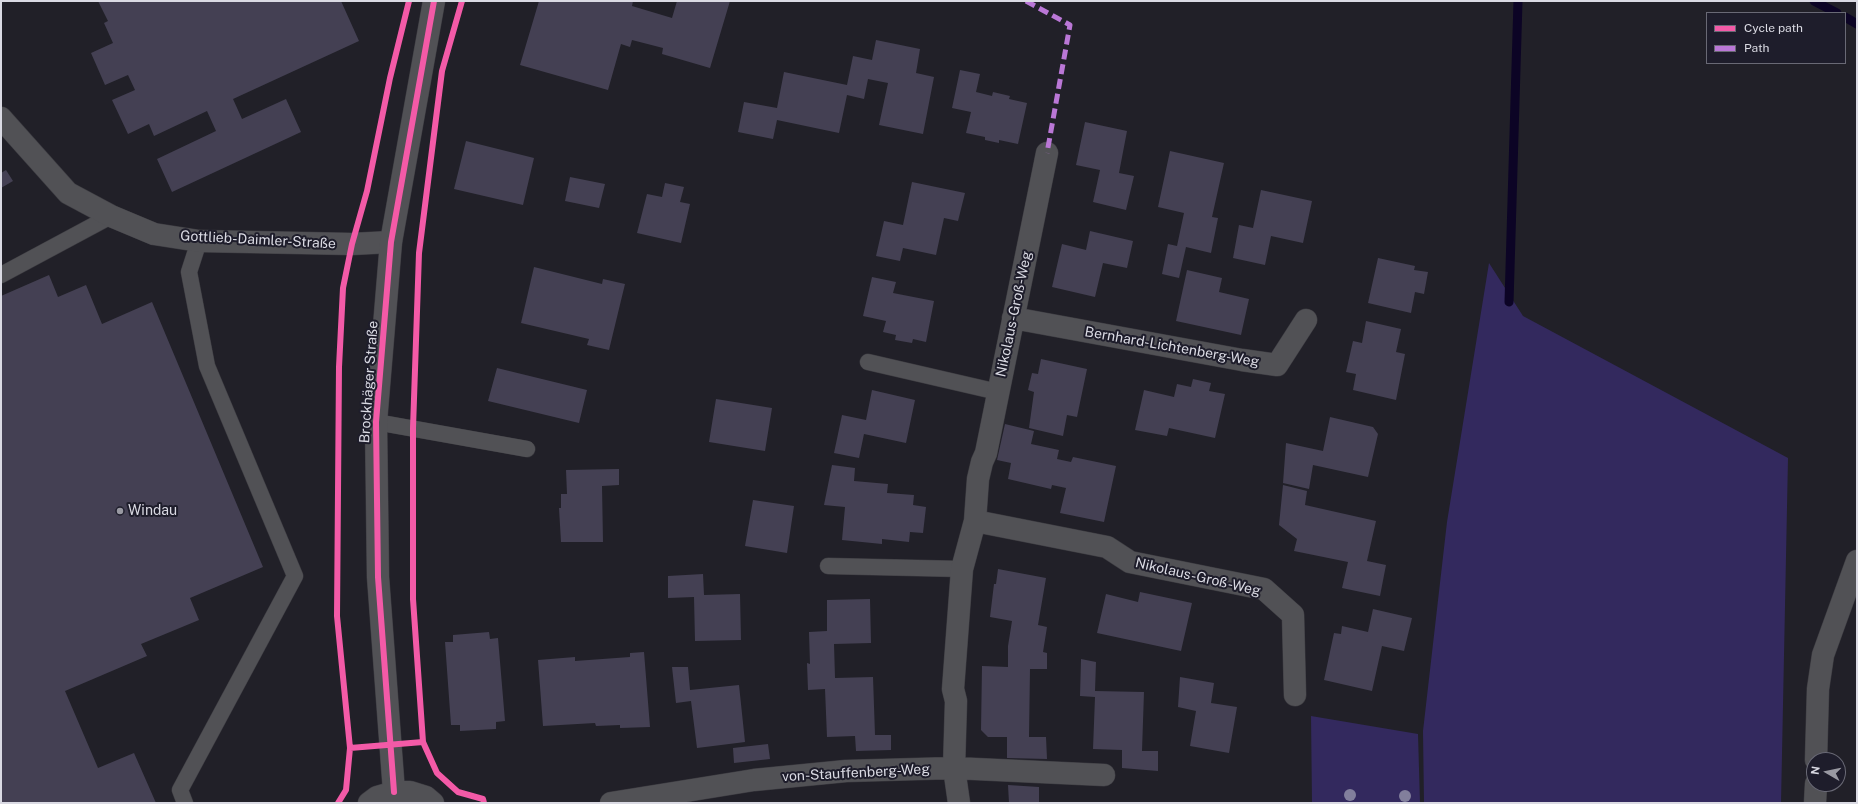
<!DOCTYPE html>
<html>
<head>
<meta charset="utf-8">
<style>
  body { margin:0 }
  #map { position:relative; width:1858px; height:804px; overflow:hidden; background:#212028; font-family:"Public Sans",sans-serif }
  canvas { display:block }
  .frame { position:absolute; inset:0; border:2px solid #dadae3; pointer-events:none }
  .legend { position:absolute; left:1706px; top:12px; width:140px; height:52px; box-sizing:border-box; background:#1e1d2b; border:1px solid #696975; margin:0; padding:5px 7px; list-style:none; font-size:12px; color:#dadae3 }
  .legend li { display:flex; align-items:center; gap:8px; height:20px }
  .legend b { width:20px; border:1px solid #696975 }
  .north { position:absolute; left:1806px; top:752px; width:40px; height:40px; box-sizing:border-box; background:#1e1d2b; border:1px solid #696975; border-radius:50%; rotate:279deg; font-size:11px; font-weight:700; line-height:16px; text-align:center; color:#dadae3 }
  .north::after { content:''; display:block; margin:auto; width:14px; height:18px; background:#9999a2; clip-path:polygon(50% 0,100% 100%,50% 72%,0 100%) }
</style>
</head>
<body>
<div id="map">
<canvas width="1858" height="804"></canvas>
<div class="frame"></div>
<ul class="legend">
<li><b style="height:5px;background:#f35aa7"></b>Cycle path</li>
<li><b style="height:5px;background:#ba77d6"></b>Path</li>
</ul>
<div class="north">N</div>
</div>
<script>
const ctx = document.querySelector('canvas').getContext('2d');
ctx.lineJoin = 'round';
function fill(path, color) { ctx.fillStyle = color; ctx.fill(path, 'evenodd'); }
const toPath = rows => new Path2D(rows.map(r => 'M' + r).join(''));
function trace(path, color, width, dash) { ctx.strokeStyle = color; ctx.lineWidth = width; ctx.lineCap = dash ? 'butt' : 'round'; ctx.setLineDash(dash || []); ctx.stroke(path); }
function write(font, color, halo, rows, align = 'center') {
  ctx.font = font + ' "Public Sans",sans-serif'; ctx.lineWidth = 4; ctx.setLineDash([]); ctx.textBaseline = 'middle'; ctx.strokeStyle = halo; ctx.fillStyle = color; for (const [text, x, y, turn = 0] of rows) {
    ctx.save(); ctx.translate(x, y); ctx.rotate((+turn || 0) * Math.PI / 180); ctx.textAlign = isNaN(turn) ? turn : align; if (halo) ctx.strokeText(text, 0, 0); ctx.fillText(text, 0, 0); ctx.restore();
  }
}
const green = toPath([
  [1489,263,1523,316,1788,458,1781,803,1424,803,1423,731,1447,522],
  [1311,716,1418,734,1420,803,1312,803]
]);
const stream = toPath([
  [1814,1,1837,13],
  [1845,17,1857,24],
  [1509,302,1518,1]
]);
const building = toPath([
  [98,1,341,1,359,41,233,99,242,119,286,99,301,132,172,192,157,159,216,131,207,111,154,136,149,124,128,134,112,100,135,90,128,75,105,85,91,53,113,43,104,23,108,21],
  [539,1,633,1,632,6,672,18,677,1,730,1,710,68,662,54,663,48,632,40,630,47,621,44,608,90,520,65],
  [876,40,920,49,916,73,934,77,923,134,879,125,888,83,868,79,864,99,847,95,839,133,777,120,773,139,738,132,744,102,777,108,784,72,847,85,853,56,872,60],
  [960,70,980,74,976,92,992,96,993,92,1010,96,1009,99,1027,103,1018,144,999,140,999,143,985,140,985,137,966,133,971,112,952,108],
  [1085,122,1127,131,1119,173,1134,176,1126,210,1093,202,1100,170,1076,165],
  [466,141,534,158,523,205,454,189],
  [1170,151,1224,163,1212,217,1218,218,1211,253,1186,247,1179,278,1162,274,1168,244,1177,246,1184,213,1158,207],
  [6,170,13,181,1,188,1,173],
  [570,177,605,184,599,208,565,201],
  [912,182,965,193,958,221,944,218,936,255,903,248,900,261,876,256,884,221,903,225],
  [665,183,684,187,680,202,690,204,681,243,637,233,647,194,662,197],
  [1261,190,1312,201,1303,243,1271,236,1265,265,1233,258,1239,225,1253,228],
  [1090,231,1133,241,1127,268,1103,263,1095,297,1052,287,1062,244,1086,250],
  [1378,258,1415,266,1414,270,1428,272,1424,294,1415,292,1411,313,1368,303],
  [534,267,602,284,603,279,625,284,609,350,587,345,589,339,521,323],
  [1187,270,1222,278,1219,292,1249,299,1241,335,1176,321],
  [49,275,58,297,86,285,102,324,152,302,263,567,190,598,199,620,141,644,147,656,65,691,98,768,134,753,156,803,1,803,1,296],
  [872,277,896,282,893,293,934,301,926,342,913,339,912,343,895,340,896,335,883,332,886,321,863,316],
  [1366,321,1401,329,1396,352,1405,354,1396,400,1353,390,1356,374,1346,372,1353,341,1362,343],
  [1041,359,1087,369,1077,417,1067,415,1063,436,1029,428,1034,392,1028,390,1032,373,1038,374],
  [497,368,587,390,579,423,488,401],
  [1193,379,1211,383,1209,391,1225,394,1215,438,1169,428,1167,436,1135,430,1144,390,1174,397,1177,384,1191,387],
  [872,390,915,400,906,443,864,434,859,458,834,453,842,415,866,420],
  [716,399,772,408,765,451,709,442],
  [1330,417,1373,427,1378,434,1368,477,1313,465,1309,489,1283,483,1286,443,1323,451],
  [1005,424,1034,431,1031,444,1059,450,1057,459,1071,462,1073,457,1116,466,1104,522,1060,513,1066,488,1052,485,1051,489,1008,479,1011,463,997,460],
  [832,465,855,468,854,481,888,484,887,493,914,495,913,505,926,507,923,533,910,532,909,542,882,539,882,544,842,540,845,507,824,505],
  [619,469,619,485,602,486,603,542,561,542,559,508,561,508,561,494,567,494,566,470],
  [1283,485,1307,491,1305,505,1376,521,1367,561,1386,565,1380,596,1342,588,1348,562,1294,551,1297,539,1279,525],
  [753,500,794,506,787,553,745,546],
  [998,569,1046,578,1038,625,1047,627,1043,652,1047,653,1047,669,1030,669,1029,737,1046,737,1047,759,1007,758,1007,737,988,737,981,730,982,666,1008,667,1008,646,1012,621,990,617,994,584,996,584],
  [703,574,704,595,740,594,741,640,695,641,694,597,668,598,668,576],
  [1140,592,1192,603,1181,651,1097,633,1106,594,1138,602],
  [870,599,871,643,834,644,835,678,873,677,875,735,891,735,891,750,856,751,855,736,827,737,825,689,808,690,807,663,810,664,809,632,827,631,827,600],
  [1373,609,1412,618,1404,651,1382,646,1372,691,1324,680,1334,633,1341,634,1342,626,1368,632],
  [489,632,490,639,498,638,505,721,496,722,496,729,460,731,460,725,451,725,445,642,453,642,453,635],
  [644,652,650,727,620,728,620,725,596,726,595,723,543,726,538,660,575,657,575,661,630,657,630,653],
  [1081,659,1096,662,1095,691,1144,692,1142,751,1158,751,1158,771,1122,768,1122,750,1093,749,1095,697,1080,696],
  [672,667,688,667,690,690,739,685,745,742,697,748,691,701,676,703],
  [1180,677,1214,683,1211,703,1237,707,1229,753,1190,746,1196,711,1178,707],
  [768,744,770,759,734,763,733,748],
  [1008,785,1039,787,1039,803,1009,803]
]);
const service = toPath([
  [1,275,111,216],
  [868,362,998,392],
  [376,422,527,449],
  [828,566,962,569],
  [185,803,180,790,295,576,207,366,189,272,199,241]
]);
const minor = toPath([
  [1,118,68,193,111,216,154,234,199,241,352,244,391,242],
  [1013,318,1242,360,1277,365,1306,320],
  [975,521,1107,547,1130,562,1264,589,1293,615,1295,695],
  [1816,760,1818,689,1823,655,1857,561],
  [611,803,754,780,846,771,954,768,1104,775],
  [959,803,954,768,956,701,953,689,962,569,975,521,978,479,982,462,986,453,1047,153],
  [1815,803,1816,784]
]);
const tertiary = toPath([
  [394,792,378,577,376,422,391,242,434,1],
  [369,803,377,797,394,792,410,792,426,797,433,803]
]);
const quiet = toPath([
  [1026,1,1070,25,1047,153]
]);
const cycleway = toPath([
  [462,1,442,71,419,253,413,428,413,599,423,742,437,773,458,792,483,799,484,803],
  [350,748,423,742],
  [394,792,378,577,376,422,391,242,434,1],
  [338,803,346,790,350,748,337,616,339,367,343,288,352,244,367,191,390,78,409,1]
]);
const trees = [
  [1350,795],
  [1405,796]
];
const markers = [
  [120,511,4,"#9999a2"]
];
const streetNames = [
  ["Gottlieb-Daimler-Straße",258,240,3],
  ["Nikolaus-Groß-Weg",1014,314,-78],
  ["Bernhard-Lichtenberg-Weg",1172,347,10],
  ["Brockhäger Straße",369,382,-86],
  ["Nikolaus-Groß-Weg",1198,577,13],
  ["von-Stauffenberg-Weg",856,773,-3]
];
const poiNames = [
  ["Windau",128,511]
];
fill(green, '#33295e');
trace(stream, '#0c0425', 9);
fill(building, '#444053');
trace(service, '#3c3b41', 17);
trace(minor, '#3c3b41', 23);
trace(tertiary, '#3c3b41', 23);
trace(service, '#515155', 16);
trace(minor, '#515155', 22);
trace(tertiary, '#515155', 22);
trace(quiet, '#ba77d6', 5, [10, 5]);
trace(cycleway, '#f35aa7', 6);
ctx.fillStyle = '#827f9c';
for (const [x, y] of trees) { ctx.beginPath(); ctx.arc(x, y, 6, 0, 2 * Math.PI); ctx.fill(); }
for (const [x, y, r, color] of markers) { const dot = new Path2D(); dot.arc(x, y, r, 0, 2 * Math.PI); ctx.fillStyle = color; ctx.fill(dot); trace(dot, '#1e1d2b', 1.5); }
write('14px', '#dadae3', '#1e1d2b', streetNames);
write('14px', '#dadae3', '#1e1d2b', poiNames, 'left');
</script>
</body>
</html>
